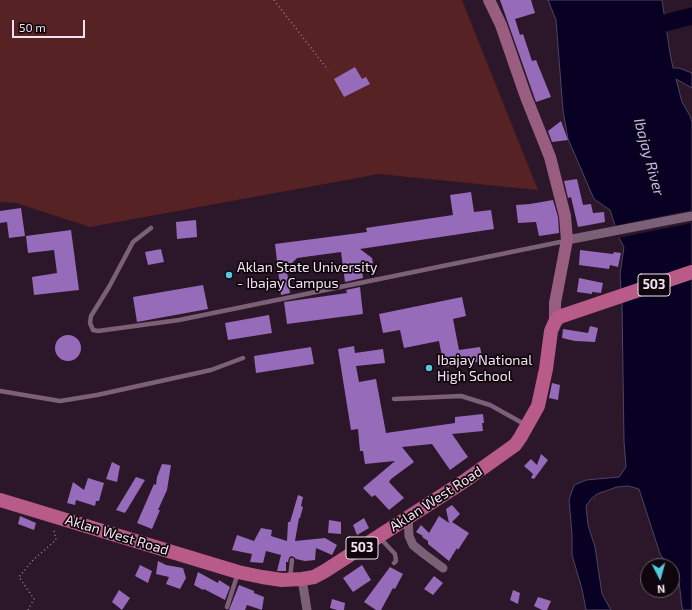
<!DOCTYPE html>
<html>
<head>
<meta charset="utf-8">
<style>
  body { margin:0 }
  #map { position:relative; width:692px; height:610px; overflow:hidden; background:#2c1629; font-family:"Exo 2",sans-serif }
  canvas { display:block }
  .north { position:absolute; left:640px; top:558px; width:40px; height:40px; box-sizing:border-box; background:#0f060d; border:1px solid #6a5e68; border-radius:50%; rotate:174deg; font-size:11px; font-weight:700; line-height:16px; text-align:center; color:#f3e3f0 }
  .north::after { content:''; display:block; margin:auto; width:14px; height:18px; background:#55cadf; clip-path:polygon(50% 0,100% 100%,50% 72%,0 100%) }
  .scale { position:absolute; left:12px; top:20px; width:73px; height:18px; box-sizing:border-box; border:2px solid #f3e3f0; border-top:0; padding-left:5px; font-size:12px; line-height:14px; white-space:nowrap; color:#f3e3f0; -webkit-text-stroke:3px #0f060d; paint-order:stroke }
</style>
</head>
<body>
<div id="map">
<canvas width="692" height="610"></canvas>
<div class="north">N</div>
<div class="scale">50 m</div>
</div>
<script>
const ctx = document.querySelector('canvas').getContext('2d');
ctx.lineJoin = 'round';
function fill(path, color) { ctx.fillStyle = color; ctx.fill(path, 'evenodd'); }
const toPath = rows => new Path2D(rows.map(r => 'M' + r).join(''));
function trace(path, color, width, dash) { ctx.strokeStyle = color; ctx.lineWidth = width; ctx.lineCap = dash ? 'butt' : 'round'; ctx.setLineDash(dash || []); ctx.stroke(path); }
function write(font, color, halo, rows, align = 'center') {
  ctx.font = font + ' "Exo 2",sans-serif'; ctx.lineWidth = 3.5; ctx.setLineDash([]); ctx.textBaseline = 'middle'; ctx.strokeStyle = halo; ctx.fillStyle = color; for (const [text, x, y, turn = 0] of rows) {
    ctx.save(); ctx.translate(x, y); ctx.rotate((+turn || 0) * Math.PI / 180); ctx.textAlign = isNaN(turn) ? turn : align; if (halo) ctx.strokeText(text, 0, 0); ctx.fillText(text, 0, 0); ctx.restore();
  }
}
const green = toPath([
  [0,0,462,0,538,190,379,174,90,227,16,203,0,202]
]);
const water = toPath([
  [548,0,662,0,670,53,673,68,679,68,692,73,692,88,676,79,682,102,690,116,692,122,692,610,683,610,682,607,679,582,672,572,672,566,668,566,660,554,639,489,628,486,617,487,597,494,591,499,586,506,588,525,595,547,602,594,611,610,586,610,582,589,572,555,572,534,569,500,574,485,586,480,619,477,626,467,624,442,622,304,620,274,624,247,619,238,610,210,594,199,568,139,563,111,556,20,548,0]
]);
const pier = toPath([
  [692,210,692,223,617,238,613,226]
]);
const river = toPath([
  [642,29,692,16]
]);
const building = toPath([
  [500,0,531,0,535,13,515,19,520,35,523,34,532,61,536,60,551,97,536,102],
  [355,67,362,79,366,77,370,84,344,97,334,79],
  [561,121,568,140,552,142,548,131],
  [577,179,583,205,591,204,593,213,604,212,605,222,578,227,571,197,568,198,564,181],
  [471,192,474,212,491,210,494,229,360,249,372,258,373,263,371,265,362,266,363,278,345,282,341,252,297,258,292,263,286,264,290,293,281,295,275,244,367,232,366,228,453,215,450,195],
  [553,200,558,217,559,233,539,236,536,222,518,223,516,205,530,204],
  [21,208,25,236,9,238,7,222,0,223,0,211],
  [196,220,197,237,177,239,176,222],
  [71,230,79,290,34,295,32,277,57,273,54,250,28,253,26,236],
  [161,249,164,262,148,265,145,252],
  [580,250,613,254,614,252,621,253,618,267,610,265,609,269,579,265],
  [579,278,603,283,601,293,592,292,592,294,577,292],
  [203,285,208,309,137,322,133,297],
  [360,287,363,314,287,324,284,302,347,293,346,290],
  [462,297,466,316,453,319,459,350,480,347,483,361,444,367,439,341,404,348,400,330,383,333,379,314],
  [269,315,272,333,228,340,225,323],
  [590,326,598,328,595,342,575,341,562,338,563,329,588,333],
  '55 348a13 13 0 1 1 26 0a13 13 0 1 1-26 0Z',
  [354,346,355,353,383,349,385,363,356,366,359,382,376,379,386,433,455,423,455,417,483,414,484,423,482,423,483,431,452,434,468,457,450,470,432,444,402,447,414,462,391,479,389,482,404,498,389,510,375,495,372,497,363,488,395,461,365,464,363,451,360,451,358,429,351,430,338,349],
  [311,347,314,364,256,373,254,356],
  [552,383,560,385,558,400,549,398],
  [541,454,548,460,534,479,531,478,533,474,524,466,531,459,537,465],
  [112,462,120,466,117,482,106,479],
  [162,464,171,465,167,490,158,510,160,510,152,529,137,523,154,484,156,485,157,477],
  [136,477,145,480,125,513,116,510],
  [88,478,104,483,99,501,96,501,95,506,76,500,75,505,67,503,73,482,84,490],
  [298,495,303,497,301,506,303,507,300,518,299,518,295,541,325,538,337,545,332,555,316,548,315,560,305,561,296,559,294,557,291,556,289,558,288,562,286,562,286,571,277,571,281,555,266,551,263,563,250,562,252,554,232,550,237,535,254,541,261,528,272,530,271,536,287,541,288,522,290,522],
  [452,505,460,514,452,522,469,533,458,550,457,548,449,561,428,544,428,541,422,537,423,536,416,532,421,525,429,533,439,516,449,523,446,509],
  [20,516,36,523,34,530,18,524],
  [364,518,369,528,357,535,353,525],
  [329,520,341,522,341,534,328,533],
  [158,561,166,565,183,568,186,578,180,589,166,584,169,577,156,574],
  [140,565,152,571,148,583,135,576],
  [362,565,371,580,353,592,343,578],
  [390,567,403,574,395,589,393,588,381,610,376,610,364,602],
  [198,572,218,583,219,580,230,587,225,600,204,589,203,590,194,585],
  [434,576,443,583,433,595,424,589],
  [239,585,254,591,254,593,264,597,262,610,247,605,245,610,229,610],
  [119,590,130,598,122,610,112,602],
  [513,590,520,593,518,604,510,600],
  [538,597,551,601,547,610,542,610,534,606],
  [332,599,345,603,344,610,337,610,330,608]
]);
const path = toPath([
  [274,0,328,70],
  [28,610,34,599,19,577,33,560,56,540,54,530]
]);
const lane = toPath([
  [151,228,133,242,109,287,91,316,90,323,93,330,98,331,179,320,565,241],
  [0,391,60,401,97,395,211,370,243,358],
  [394,399,461,396,490,405,526,425],
  [380,538,395,554,396,561,394,563],
  [290,578,292,560],
  [227,607,238,573]
]);
const street = toPath([
  [567,240,692,216],
  [408,517,409,536,413,545,424,554,443,568],
  [302,579,307,610]
]);
const secondary = toPath([
  [489,0,501,25,526,97,550,157,565,216,567,240,555,303,555,322]
]);
const primary = toPath([
  [0,500,238,572,262,577,282,580,302,579,314,577,325,571,463,482,515,445,520,438,538,406,546,369,551,331,555,322,559,317,692,272]
]);
const markers = [
  [229,275,4,"#55cadf"],
  [429,368,4,"#55cadf"]
];
const shields = [
  [654,285,32],
  [362,548,32]
];
const shieldNames = [
  ["503",654,285],
  ["503",362,548]
];
const poiNames = [
  ["Aklan State University",237,267],
  ["- Ibajay Campus",237,283],
  ["Ibajay National",437,360],
  ["High School",437,376]
];
const streetNames = [
  ["Aklan West Road",436,499,-33],
  ["Aklan West Road",117,535,17]
];
const waterNames = [
  ["Ibajay River",649,157,75]
];
fill(green, '#572224');
fill(water, '#080124');
trace(water, '#4e4561', 1);
fill(pier, '#2c1629');
trace(river, '#080124', 17);
fill(building, '#966cba');
trace(path, '#998696', 1.5, [1, 3]);
trace(lane, '#7b6077', 4.5);
trace(street, '#7b6077', 9);
trace(secondary, '#995d80', 12);
trace(primary, '#b85b88', 14);
for (const [x, y, r, color] of markers) { const dot = new Path2D(); dot.arc(x, y, r, 0, 2 * Math.PI); ctx.fillStyle = color; ctx.fill(dot); trace(dot, '#0f060d', 1.5); }
for (const [x, y, w] of shields) { const box = new Path2D(); box.roundRect(x - w / 2, y - 11, w, 22, 3); ctx.fillStyle = '#0f060d'; ctx.fill(box); trace(box, '#f3e3f0', 1); }
write('bold 13px', '#f3e3f0', null, shieldNames);
write('14px', '#f3e3f0', '#0f060d', poiNames, 'left');
write('14px', '#f3e3f0', '#0f060d', streetNames);
write('italic 15px', '#bcbdfe', '#0f060d', waterNames);
</script>
</body>
</html>
